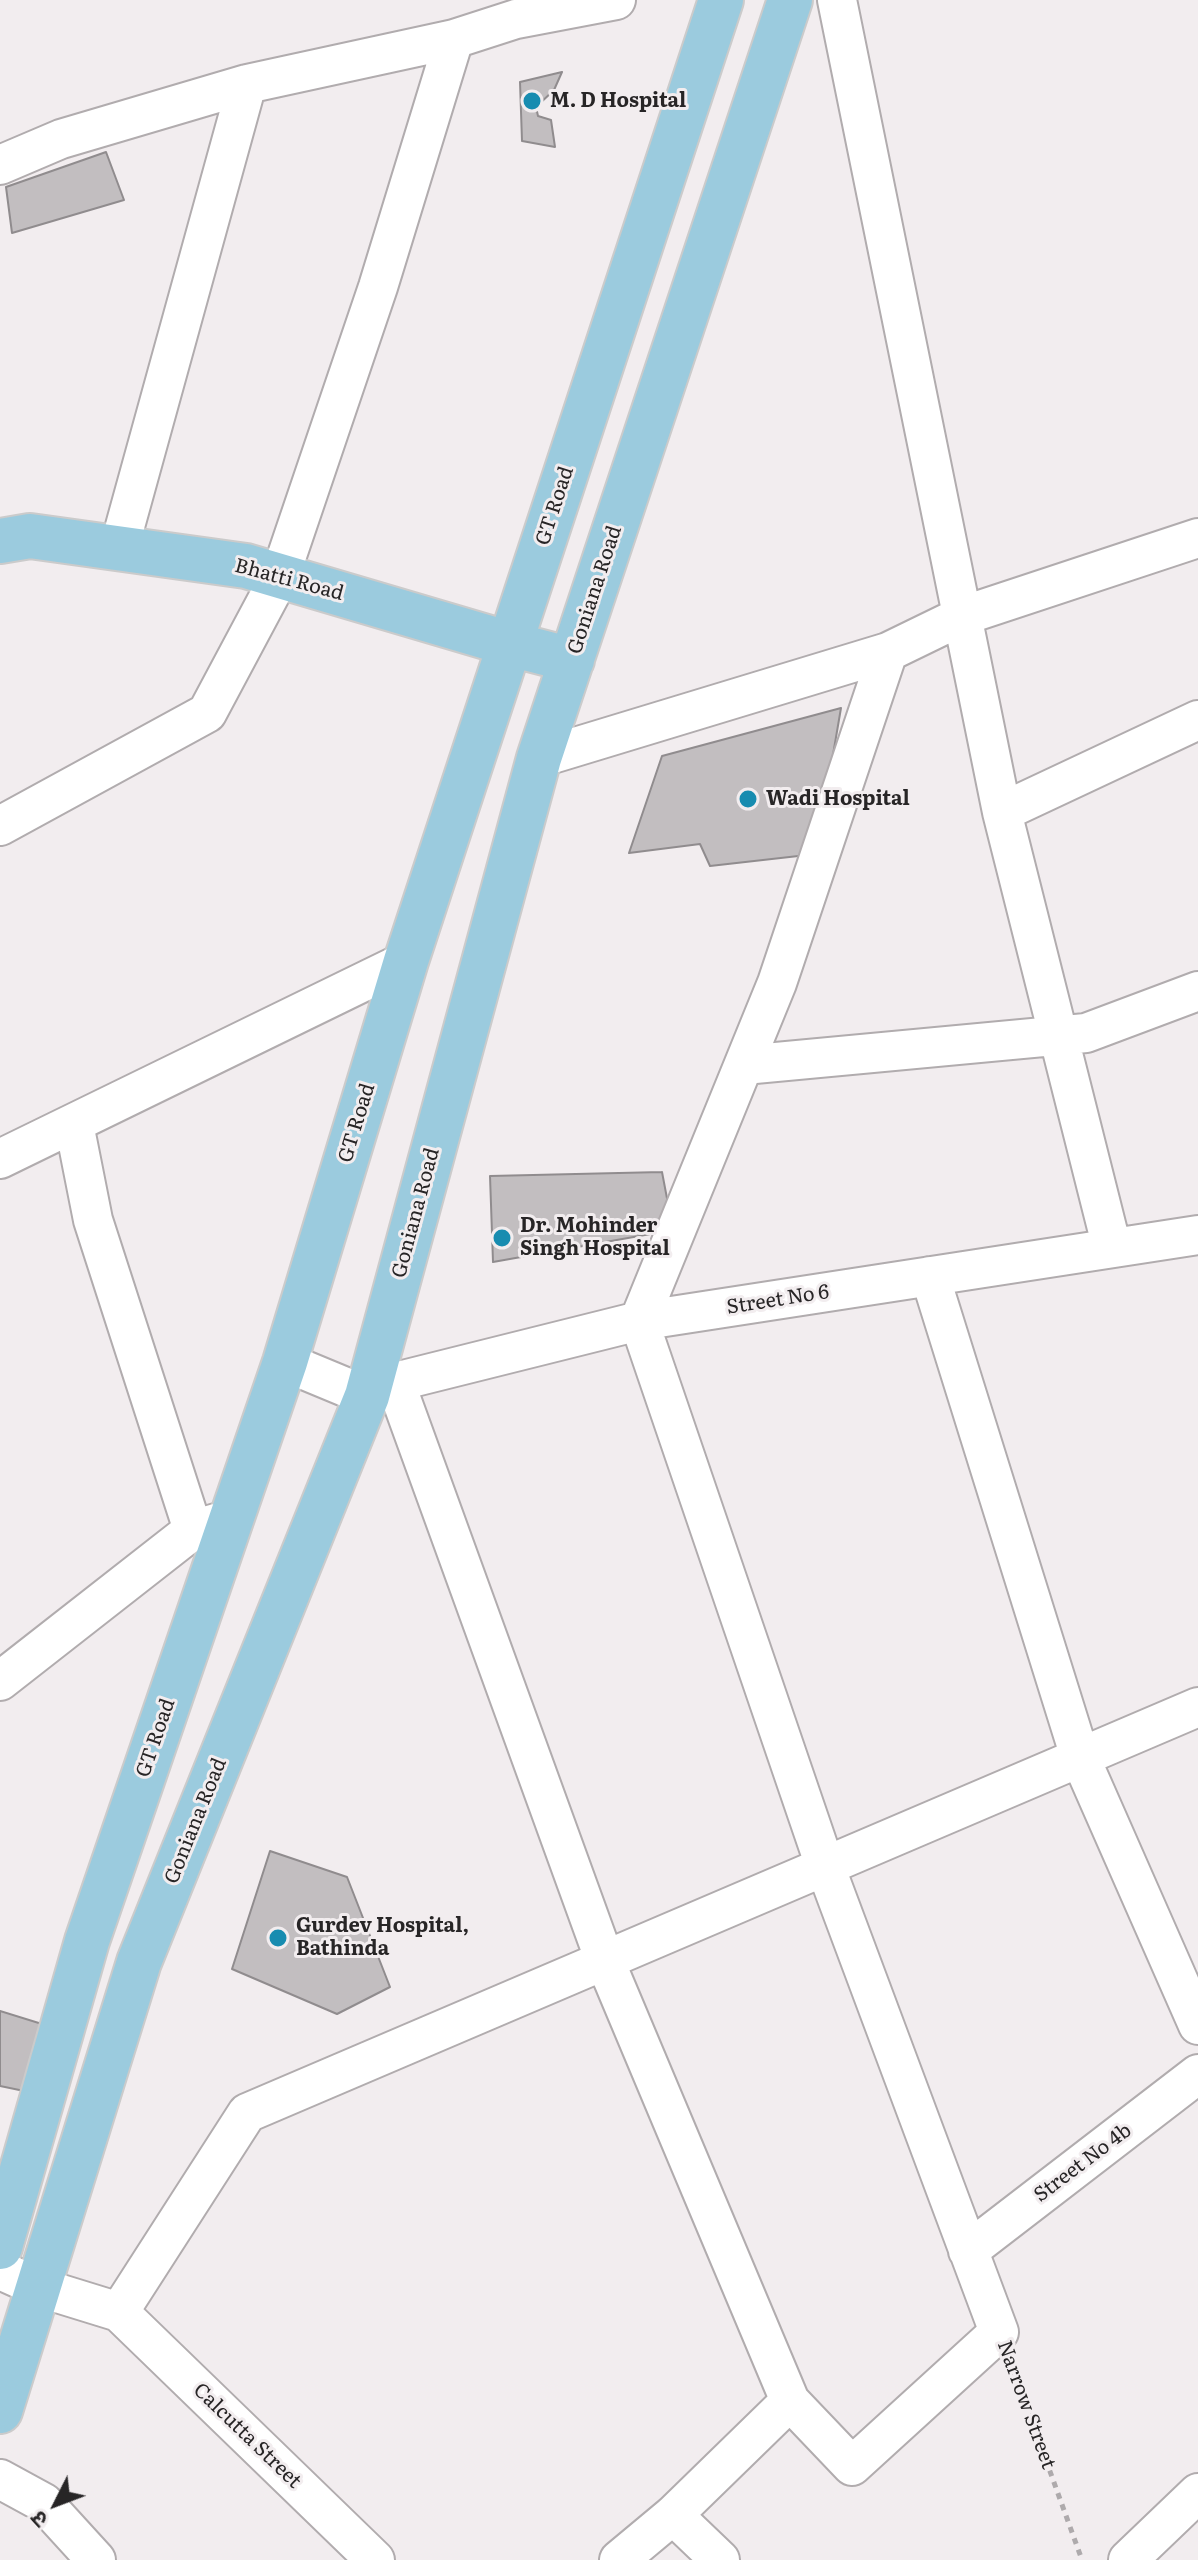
<!DOCTYPE html>
<html>
<head>
<meta charset="utf-8">
<style>
  body { margin:0 }
  #map { position:relative; width:1198px; height:2560px; overflow:hidden; background:#f2edef; font-family:Literata,"Noto Sans Devanagari",serif }
  canvas { display:block }
  .north { position:absolute; left:16px; top:2464px; width:80px; height:80px; -webkit-text-stroke:6px #f2edef; paint-order:stroke; rotate:228deg; font-size:22px; font-weight:700; line-height:32px; text-align:center; color:#272526 }
  .north::after { content:''; display:block; margin:auto; width:28px; height:36px; background:#272526; clip-path:polygon(50% 0,100% 100%,50% 72%,0 100%) }
</style>
</head>
<body>
<div id="map">
<canvas width="1198" height="2560"></canvas>
<div class="north">उ</div>
</div>
<script>
const ctx = document.querySelector('canvas').getContext('2d');
ctx.lineJoin = 'round';
function fill(path, color) { ctx.fillStyle = color; ctx.fill(path, 'evenodd'); }
const toPath = rows => new Path2D(rows.map(r => 'M' + r).join(''));
function trace(path, color, width, dash) { ctx.strokeStyle = color; ctx.lineWidth = width; ctx.lineCap = dash ? 'butt' : 'round'; ctx.setLineDash(dash || []); ctx.stroke(path); }
function write(font, color, halo, rows, align = 'center') {
  ctx.font = font + ' Literata,serif'; ctx.lineWidth = 6; ctx.setLineDash([]); ctx.textBaseline = 'middle'; ctx.strokeStyle = halo; ctx.fillStyle = color; for (const [text, x, y, turn = 0] of rows) {
    ctx.save(); ctx.translate(x, y); ctx.rotate((+turn || 0) * Math.PI / 180); ctx.textAlign = isNaN(turn) ? turn : align; if (halo) ctx.strokeText(text, 0, 0); ctx.fillText(text, 0, 0); ctx.restore();
  }
}
const building = toPath([
  [562,72,554,90,536,107,538,116,551,120,555,147,522,141,520,82,562,72],
  [106,152,124,200,12,233,6,187,106,152],
  [841,708,816,854,710,866,700,844,629,853,662,756,841,708],
  [662,1172,673,1230,493,1262,490,1176,662,1172],
  [270,1851,347,1877,390,1987,337,2014,232,1969,270,1851],
  [0,2011,42,2024,29,2092,0,2086,0,2011]
]);
const path = toPath([
  [1013,2369,1082,2560]
]);
const minor = toPath([
  [837,0,1002,812,1112,1248],
  [0,165,61,139,247,84,454,39,516,19,616,0],
  [119,548,247,84],
  [539,758,888,652,962,616,1198,538],
  [1002,812,1198,720],
  [0,826,207,713,280,576,378,287,454,39],
  [744,1065,1086,1033,1198,991],
  [74,1124,93,1220,193,1530],
  [0,1159,406,961],
  [930,1276,1080,1757,1198,2025],
  [285,1362,367,1396,395,1382,639,1321,1198,1235],
  [395,1382,605,1961,790,2401,852,2466,999,2332,825,1866,639,1321,777,983,888,652],
  [0,1681,193,1530,216,1523],
  [968,2251,1198,2074],
  [0,2270,38,2287,119,2312,375,2560],
  [119,2312,247,2113,1198,1707],
  [0,2479,44,2503,96,2560],
  [673,2515,720,2560],
  [619,2560,673,2515,790,2401],
  [1128,2560,1198,2493]
]);
const major = toPath([
  [0,541,30,536,246,566,510,644,572,660],
  [0,2247,87,1941,285,1362,406,961,721,0],
  [0,2411,139,1962,367,1396,539,758,790,0]
]);
const markers = [
  [532,101,10,"#188cb0"],
  [748,799,10,"#188cb0"],
  [502,1238,10,"#188cb0"],
  [278,1938,10,"#188cb0"]
];
const poiNames = [
  ["M. D Hospital",550,101],
  ["Wadi Hospital",766,799],
  ["Dr. Mohinder",520,1226],
  ["Singh Hospital",520,1249],
  ["Gurdev Hospital,",296,1926],
  ["Bathinda",296,1949]
];
const streetNames = [
  ["GT Road",555,506,-72],
  ["Bhatti Road",289,580,15],
  ["Goniana Road",595,590,-72],
  ["GT Road",357,1123,-73],
  ["Goniana Road",416,1213,-75],
  ["Street No 6",778,1300,-9],
  ["GT Road",156,1738,-71],
  ["Goniana Road",196,1821,-68],
  ["Street No 4b",1083,2163,-37],
  ["Narrow Street",1026,2405,70],
  ["Calcutta Street",247,2436,44]
];
fill(building, '#c2bec0');
trace(building, '#908c8e', 2);
trace(minor, '#b1acae', 42);
trace(major, '#cbcbcb', 48);
trace(path, '#aeaaac', 5, [6, 6]);
trace(minor, '#fff', 38);
trace(major, '#9bcbde', 44);
for (const [x, y, r, color] of markers) { const dot = new Path2D(); dot.arc(x, y, r, 0, 2 * Math.PI); ctx.fillStyle = color; ctx.fill(dot); trace(dot, '#f2edef', 3); }
write('bold 20px', '#272526', '#f2edef', poiNames, 'left');
write('20px', '#272526', '#f2edef', streetNames);
</script>
</body>
</html>
